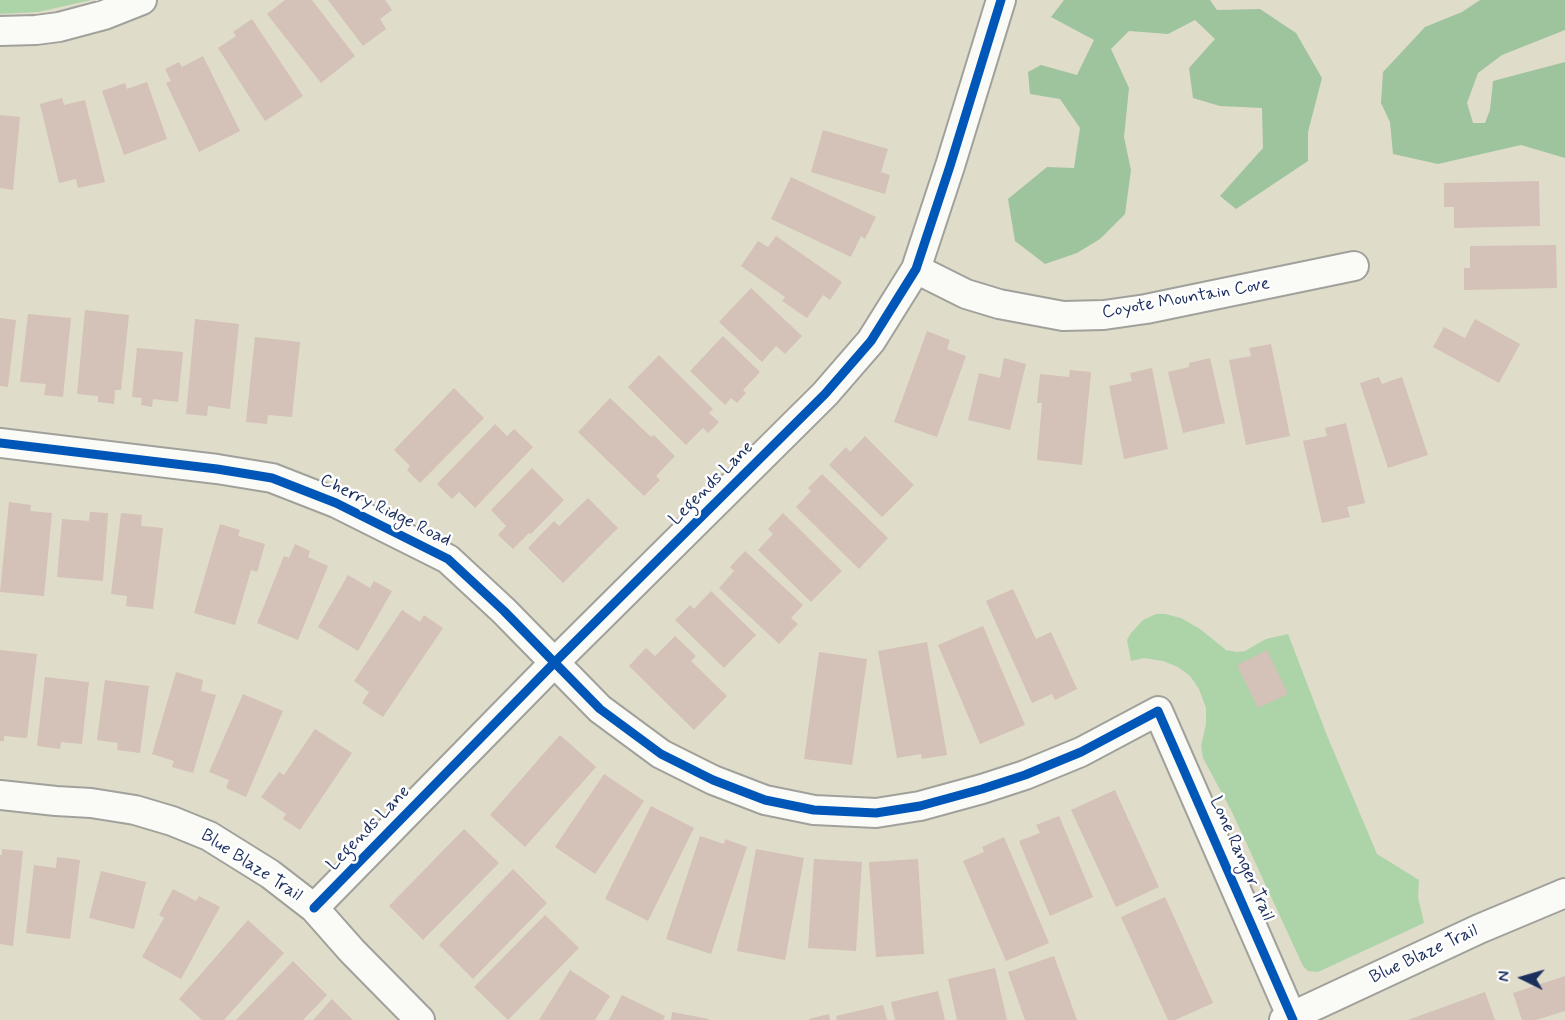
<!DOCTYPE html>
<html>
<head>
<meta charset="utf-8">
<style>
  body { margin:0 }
  #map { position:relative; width:1565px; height:1020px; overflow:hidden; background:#e0dcca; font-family:Mynerve,sans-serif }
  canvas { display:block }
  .north { position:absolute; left:1493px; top:948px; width:60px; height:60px; -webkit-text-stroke:4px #fff; paint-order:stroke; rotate:275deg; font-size:16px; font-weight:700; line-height:24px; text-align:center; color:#1b2f5e }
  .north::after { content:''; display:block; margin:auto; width:21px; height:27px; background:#1b2f5e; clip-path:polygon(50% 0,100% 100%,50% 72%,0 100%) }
</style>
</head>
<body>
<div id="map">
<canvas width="1565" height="1020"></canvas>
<div class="north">N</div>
</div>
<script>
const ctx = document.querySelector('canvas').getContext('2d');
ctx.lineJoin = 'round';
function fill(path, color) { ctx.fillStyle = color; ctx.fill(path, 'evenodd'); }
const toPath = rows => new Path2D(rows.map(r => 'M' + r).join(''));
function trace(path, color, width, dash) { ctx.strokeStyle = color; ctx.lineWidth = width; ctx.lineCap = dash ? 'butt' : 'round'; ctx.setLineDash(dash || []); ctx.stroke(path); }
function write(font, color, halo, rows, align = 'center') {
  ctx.font = font + ' Mynerve,sans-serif'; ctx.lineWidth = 5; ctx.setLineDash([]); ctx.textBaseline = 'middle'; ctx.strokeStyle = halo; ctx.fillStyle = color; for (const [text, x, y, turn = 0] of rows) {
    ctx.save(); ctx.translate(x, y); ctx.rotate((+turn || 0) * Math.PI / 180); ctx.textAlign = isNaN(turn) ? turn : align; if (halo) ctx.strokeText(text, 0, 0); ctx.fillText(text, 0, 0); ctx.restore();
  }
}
const green = toPath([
  [0,0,91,0,38,12,0,14],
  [1156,614,1165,614,1181,618,1200,629,1226,650,1237,652,1245,651,1266,639,1288,634,1328,738,1377,854,1419,880,1418,897,1424,923,1318,972,1308,971,1303,966,1232,812,1203,758,1201,746,1206,724,1206,708,1199,689,1190,676,1178,667,1163,661,1144,658,1131,661,1127,640,1131,633,1143,620]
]);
const forest = toPath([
  [1064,0,1210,0,1217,10,1260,9,1296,33,1322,78,1308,132,1308,161,1236,209,1220,196,1263,148,1262,108,1220,106,1193,98,1189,68,1215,39,1195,20,1168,34,1129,31,1111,49,1129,88,1124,137,1131,170,1125,214,1100,239,1077,253,1045,264,1015,241,1008,199,1047,167,1074,168,1080,128,1060,99,1030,94,1028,72,1041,65,1077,75,1094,40,1051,17],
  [1480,0,1565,0,1565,30,1502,55,1478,73,1467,103,1473,123,1485,123,1490,110,1493,81,1565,62,1565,158,1521,145,1438,164,1393,154,1390,122,1381,103,1383,72,1425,27,1462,12]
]);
const building = toPath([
  [285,0,312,0,355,56,321,83,267,14],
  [328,0,385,0,392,10,380,19,386,29,363,46],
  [252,19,303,96,265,121,218,48,236,36,233,32],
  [203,56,240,131,199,152,166,83,171,81,165,69,179,62,182,67],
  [147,82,167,139,124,155,102,91,125,83,127,89],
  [62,98,64,105,85,100,105,182,78,188,76,179,59,183,40,104],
  [0,115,20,117,13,190,0,188],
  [823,130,888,149,881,172,890,175,885,194,811,172],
  [791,177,876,217,865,239,861,236,851,257,771,219],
  [1539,181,1540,226,1454,228,1454,207,1444,207,1444,183],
  [776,236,842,282,830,300,823,295,807,318,782,301,785,297,741,266,758,241,768,247],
  [1556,245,1557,288,1464,290,1464,268,1470,268,1470,246],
  [751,288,802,336,785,354,776,346,762,362,719,322],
  [85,310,129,315,121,390,115,390,114,404,98,402,98,396,77,394],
  [28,314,71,318,63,397,44,395,46,384,20,382],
  [0,318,16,320,8,387,0,386],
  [195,319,239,324,230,409,208,406,207,416,186,414],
  [1475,319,1520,344,1499,383,1433,347,1444,327,1465,338],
  [927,331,950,340,947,349,966,356,937,437,894,422],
  [723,336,760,372,743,390,746,393,737,403,731,398,725,405,690,371],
  [255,337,300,342,292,417,268,415,267,424,246,422],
  [1271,344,1290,436,1246,445,1229,360,1251,356,1249,348],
  [137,348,183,352,178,402,153,399,152,407,141,405,142,398,132,397],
  [659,355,713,409,709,413,719,422,708,433,703,428,686,445,628,387],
  [1004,358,1026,364,1010,430,968,420,979,373,1000,378],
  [1210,358,1225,423,1183,433,1168,372,1189,367,1189,363],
  [1152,368,1168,449,1124,459,1109,386,1132,381,1130,373],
  [1070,370,1091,372,1082,465,1037,460,1042,403,1037,403,1040,374,1069,377],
  [1379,377,1382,384,1402,377,1428,455,1388,468,1360,383],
  [454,388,484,418,420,483,407,470,410,466,394,450],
  [610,398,651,437,654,435,675,456,656,476,660,480,644,496,578,432],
  [1346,423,1365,503,1347,507,1350,517,1322,523,1303,441,1327,436,1325,428],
  [495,424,507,436,514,429,533,447,475,508,459,492,452,499,437,484],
  [865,436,914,485,882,517,829,465,846,447,850,452],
  [532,468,564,500,531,534,529,533,513,549,498,535,506,526,491,510],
  [822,474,888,538,859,569,796,507,811,491,808,488],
  [588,498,618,528,563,583,528,548,554,521,559,526],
  [9,502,31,505,30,511,52,513,44,596,0,592],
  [90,512,108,513,103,581,57,577,62,519,89,521],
  [121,513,142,515,141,526,163,528,153,609,126,606,127,596,111,594],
  [783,513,842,571,811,602,758,550,773,534,768,529],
  [220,524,240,530,238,536,265,544,257,572,251,570,235,625,194,613],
  [295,544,310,551,308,557,328,566,298,640,257,623,284,556,289,558],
  [745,551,803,605,791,618,798,624,779,644,719,588,734,571,730,567],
  [348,575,370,588,374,581,392,591,358,651,318,627],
  [1013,589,1036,639,1051,632,1077,689,1055,700,1052,694,1032,703,986,601],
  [711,591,756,635,724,668,675,620,690,605,694,609],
  [402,610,420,622,424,615,443,628,383,717,362,703,369,692,354,681],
  [983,626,1025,725,980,744,938,645],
  [675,636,696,656,691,661,727,696,694,730,629,666,646,648,655,656],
  [927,642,947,755,922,759,921,754,897,758,878,651],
  [0,650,37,654,27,738,4,736,4,741,0,741],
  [1267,650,1288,694,1258,708,1237,665],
  [819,652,867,659,852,765,804,759],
  [176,672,203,680,201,691,216,695,193,773,172,767,174,761,152,754],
  [45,677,89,682,82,744,61,742,60,749,37,746],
  [105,680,149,686,140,753,117,750,118,743,97,740],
  [243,694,283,711,246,797,226,788,229,780,209,772],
  [315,729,352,753,300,830,283,819,286,814,261,797,279,772,284,775],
  [560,735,596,767,525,847,490,815],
  [604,774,644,801,595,874,555,847],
  [1115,790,1159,887,1116,907,1071,810],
  [651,806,694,828,648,921,605,899],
  [1059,816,1093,897,1050,916,1019,841,1040,833,1036,825],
  [464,829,499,863,423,940,389,906],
  [700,836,724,844,725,839,747,847,711,954,666,939],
  [1004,837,1049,943,1006,961,963,861,984,852,982,847],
  [2,849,23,851,13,946,0,944,0,855,2,855],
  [756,849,804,858,785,960,737,951],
  [57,857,80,860,70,939,26,933,34,865,56,868],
  [814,859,862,862,856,951,808,948],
  [918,859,924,954,876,957,869,862],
  [513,869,547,903,473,979,439,945],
  [101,871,146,882,134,929,89,918],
  [173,889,196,901,199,896,220,907,181,979,142,957,164,918,159,915],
  [1165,897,1213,1003,1175,1020,1168,1020,1121,917],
  [545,915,579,948,508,1020,474,987],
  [248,920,284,953,224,1020,202,1020,179,999],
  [1054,956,1077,1020,1025,1020,1008,972],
  [293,961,327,995,303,1020,236,1020],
  [995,968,1007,1020,957,1020,948,979],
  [570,970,610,996,595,1020,539,1020],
  [1565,976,1565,1011,1536,1020,1522,1020,1513,993],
  [938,991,945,1020,895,1020,891,1002],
  [1485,992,1495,1020,1408,1020],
  [622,995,665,1016,663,1020,609,1020],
  [332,999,353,1020,313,1020],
  [883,1005,887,1020,837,1020,836,1016],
  [672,1012,709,1019,708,1020,671,1020],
  [829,1014,830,1020,809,1020,809,1019]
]);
const street = toPath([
  [0,31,36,30,59,27,104,15,142,0],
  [916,269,966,294,999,304,1063,316,1104,315,1146,309,1354,266],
  [0,443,217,469,272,478,336,503,448,559,504,611,600,709,661,754,713,780,765,800,814,810,876,813,920,806,982,789,1025,775,1081,752,1158,711,1293,1020],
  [0,795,56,801,91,803,135,810,172,821,209,836,270,874,314,908,352,951,420,1020],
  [314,908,555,662,825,394,871,341,916,269,950,166,1001,0],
  [1284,1020,1479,929,1565,893]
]);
const cycleway = toPath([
  [0,443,217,469,272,478,336,503,448,559,504,611,600,709,661,754,713,780,765,800,814,810,876,813,920,806,982,789,1025,775,1081,752,1158,711,1293,1020],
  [314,908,555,662,825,394,871,341,916,269,950,166,1001,0]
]);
const streetNames = [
  ["Coyote Mountain Cove",1186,299,-10],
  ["Legends Lane",712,484,-45],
  ["Cherry Ridge Road",385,511,26],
  ["Legends Lane",369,829,-46],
  ["Lone Ranger Trail",1241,859,66],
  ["Blue Blaze Trail",251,866,33],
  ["Blue Blaze Trail",1424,955,-25]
];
fill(green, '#acd4a8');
fill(forest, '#9ec49d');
fill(building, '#d4c1b7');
trace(street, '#a1a19c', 32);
trace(street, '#fafaf7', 28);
trace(cycleway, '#0057b8', 9);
write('18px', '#1b2f5e', '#fff', streetNames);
</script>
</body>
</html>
